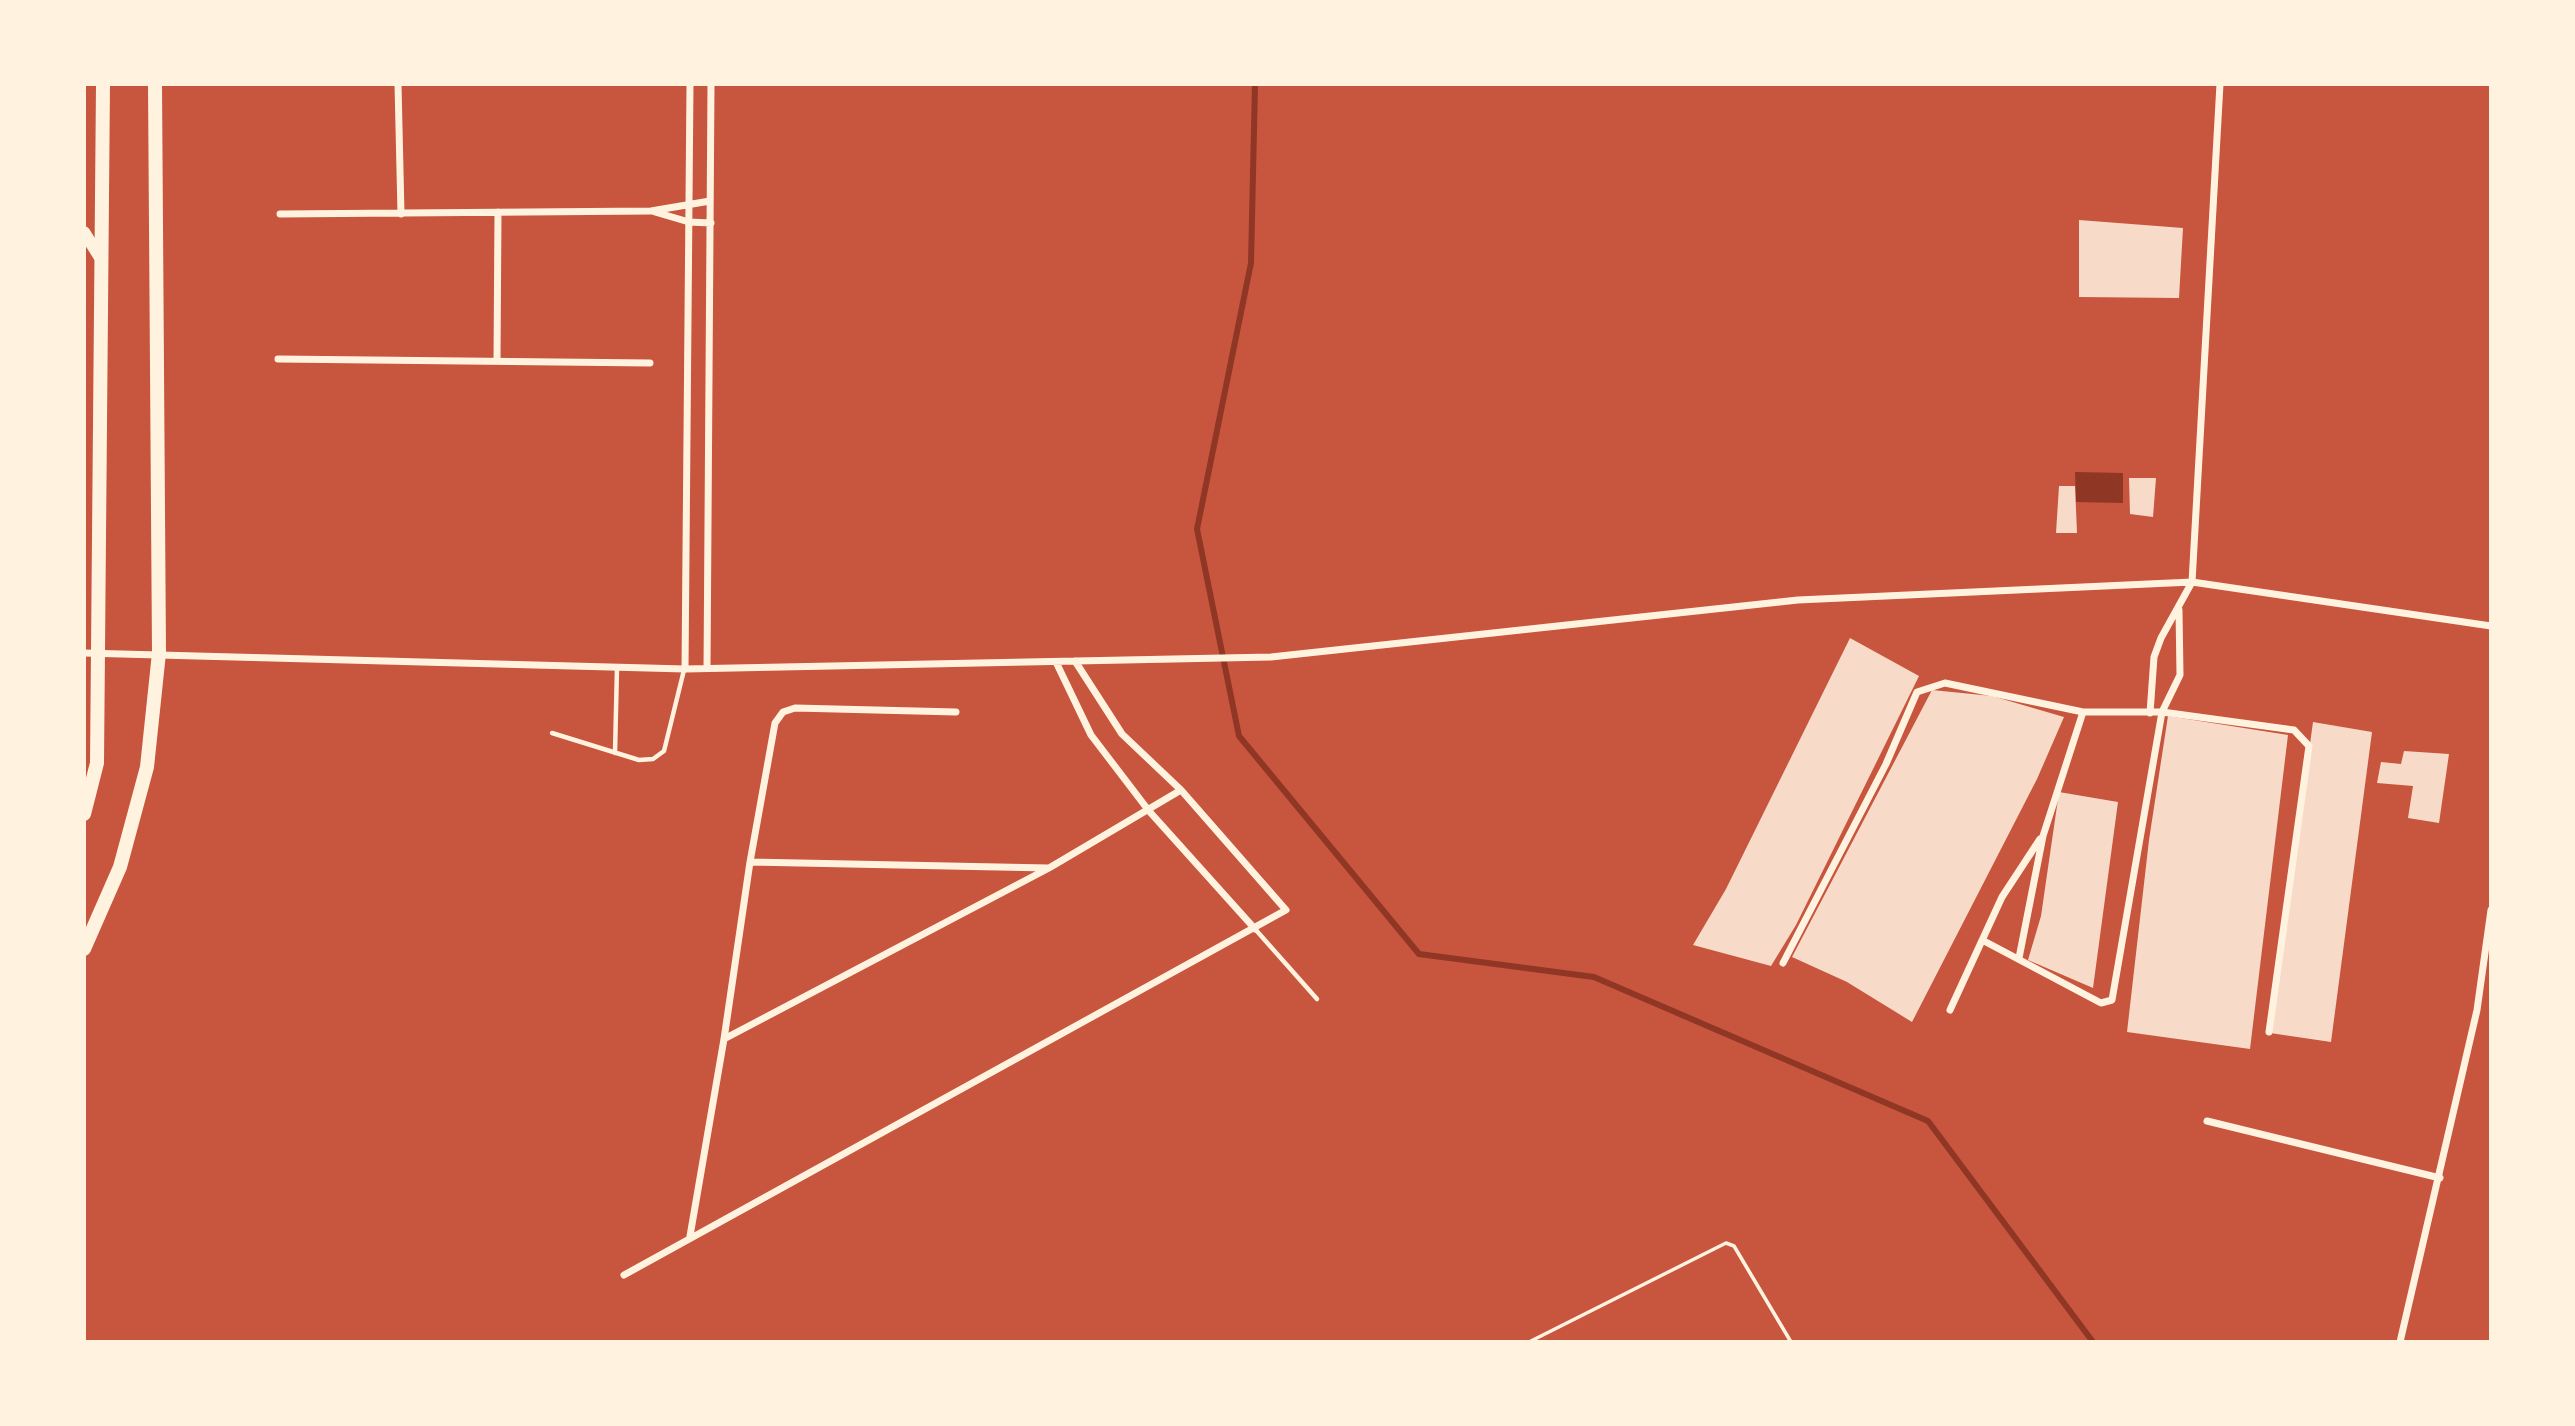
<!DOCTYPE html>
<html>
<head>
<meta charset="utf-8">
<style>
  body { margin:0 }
  #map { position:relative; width:2575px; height:1426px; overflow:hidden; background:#c8553d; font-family:"DejaVu Sans",sans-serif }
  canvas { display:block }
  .frame { position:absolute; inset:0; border:86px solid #fff3e0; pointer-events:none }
</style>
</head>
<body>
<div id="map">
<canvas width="2575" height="1426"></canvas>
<div class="frame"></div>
</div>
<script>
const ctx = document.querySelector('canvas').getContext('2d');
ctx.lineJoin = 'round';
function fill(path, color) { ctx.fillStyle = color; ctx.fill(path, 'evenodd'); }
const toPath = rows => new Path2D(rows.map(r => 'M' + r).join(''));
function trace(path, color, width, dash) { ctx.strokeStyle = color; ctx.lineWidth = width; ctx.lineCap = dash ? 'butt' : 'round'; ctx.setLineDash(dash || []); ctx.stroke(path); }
const water = toPath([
  [2075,472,2123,473,2123,503,2076,502]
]);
const stream = toPath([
  [1255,84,1251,263,1197,529,1239,736,1419,954,1594,977,1928,1121,2093,1342]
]);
const building = toPath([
  [2079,220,2183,228,2179,298,2079,297],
  [2129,478,2156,478,2153,517,2130,514],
  [2059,486,2075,486,2077,533,2056,533],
  [1850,638,1919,676,1796,925,1771,966,1693,945,1726,889],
  [1932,690,1992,696,2064,717,2037,779,1912,1022,1847,982,1792,957],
  [2168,716,2288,735,2250,1049,2127,1032,2149,840],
  [2313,722,2372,732,2331,1042,2270,1033],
  [2404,751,2449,754,2439,823,2408,818,2413,786,2377,783,2381,762,2401,764],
  [2059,792,2118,802,2093,988,2028,960,2041,916]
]);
const path = toPath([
  [1529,1342,1726,1243,1734,1246,1791,1342]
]);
const service = toPath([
  [552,733,639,760,653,759,664,751,684,670],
  [615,753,617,668],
  [1255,929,1317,999]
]);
const minor = toPath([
  [398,84,401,214],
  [655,212,689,222,711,223],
  [280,214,651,211,710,201],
  [278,359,650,363],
  [497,361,498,212],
  [84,653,685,669,1271,657,1798,600,2192,582,2491,626],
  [1056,662,1091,735,1149,811,1255,929],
  [707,668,711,84],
  [685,669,690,84],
  [2150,713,2154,657,2161,638,2192,582,2220,84],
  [750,862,1048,868],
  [1984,941,2101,1003,2112,1000,2162,712,2180,675,2179,610],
  [2019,958,2043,836,2083,712],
  [1783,963,1886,764,1917,692,1945,683,2083,712,2162,712,2294,730,2309,746,2269,1032],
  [1950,1010,2002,897,2040,839],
  [724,1039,1049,868,1181,790],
  [2207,1121,2440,1178],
  [690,1236,724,1039,750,862,775,723,783,712,795,708,956,712],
  [624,1275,1286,910,1181,790,1122,734,1075,661],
  [2400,1342,2477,1010,2491,910]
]);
const tertiary = toPath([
  [84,232,99,256]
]);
const secondary = toPath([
  [84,814,97,763,103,84],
  [84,949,120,867,147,767,159,653,155,84]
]);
fill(water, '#8f3625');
trace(stream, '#8f3625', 6);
fill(building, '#f7dbc8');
trace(path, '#fff3e0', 3.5);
trace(service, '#fff3e0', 4.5);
trace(minor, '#fff3e0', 7);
trace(tertiary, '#fff3e0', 12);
trace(secondary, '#fff3e0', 14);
</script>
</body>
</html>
